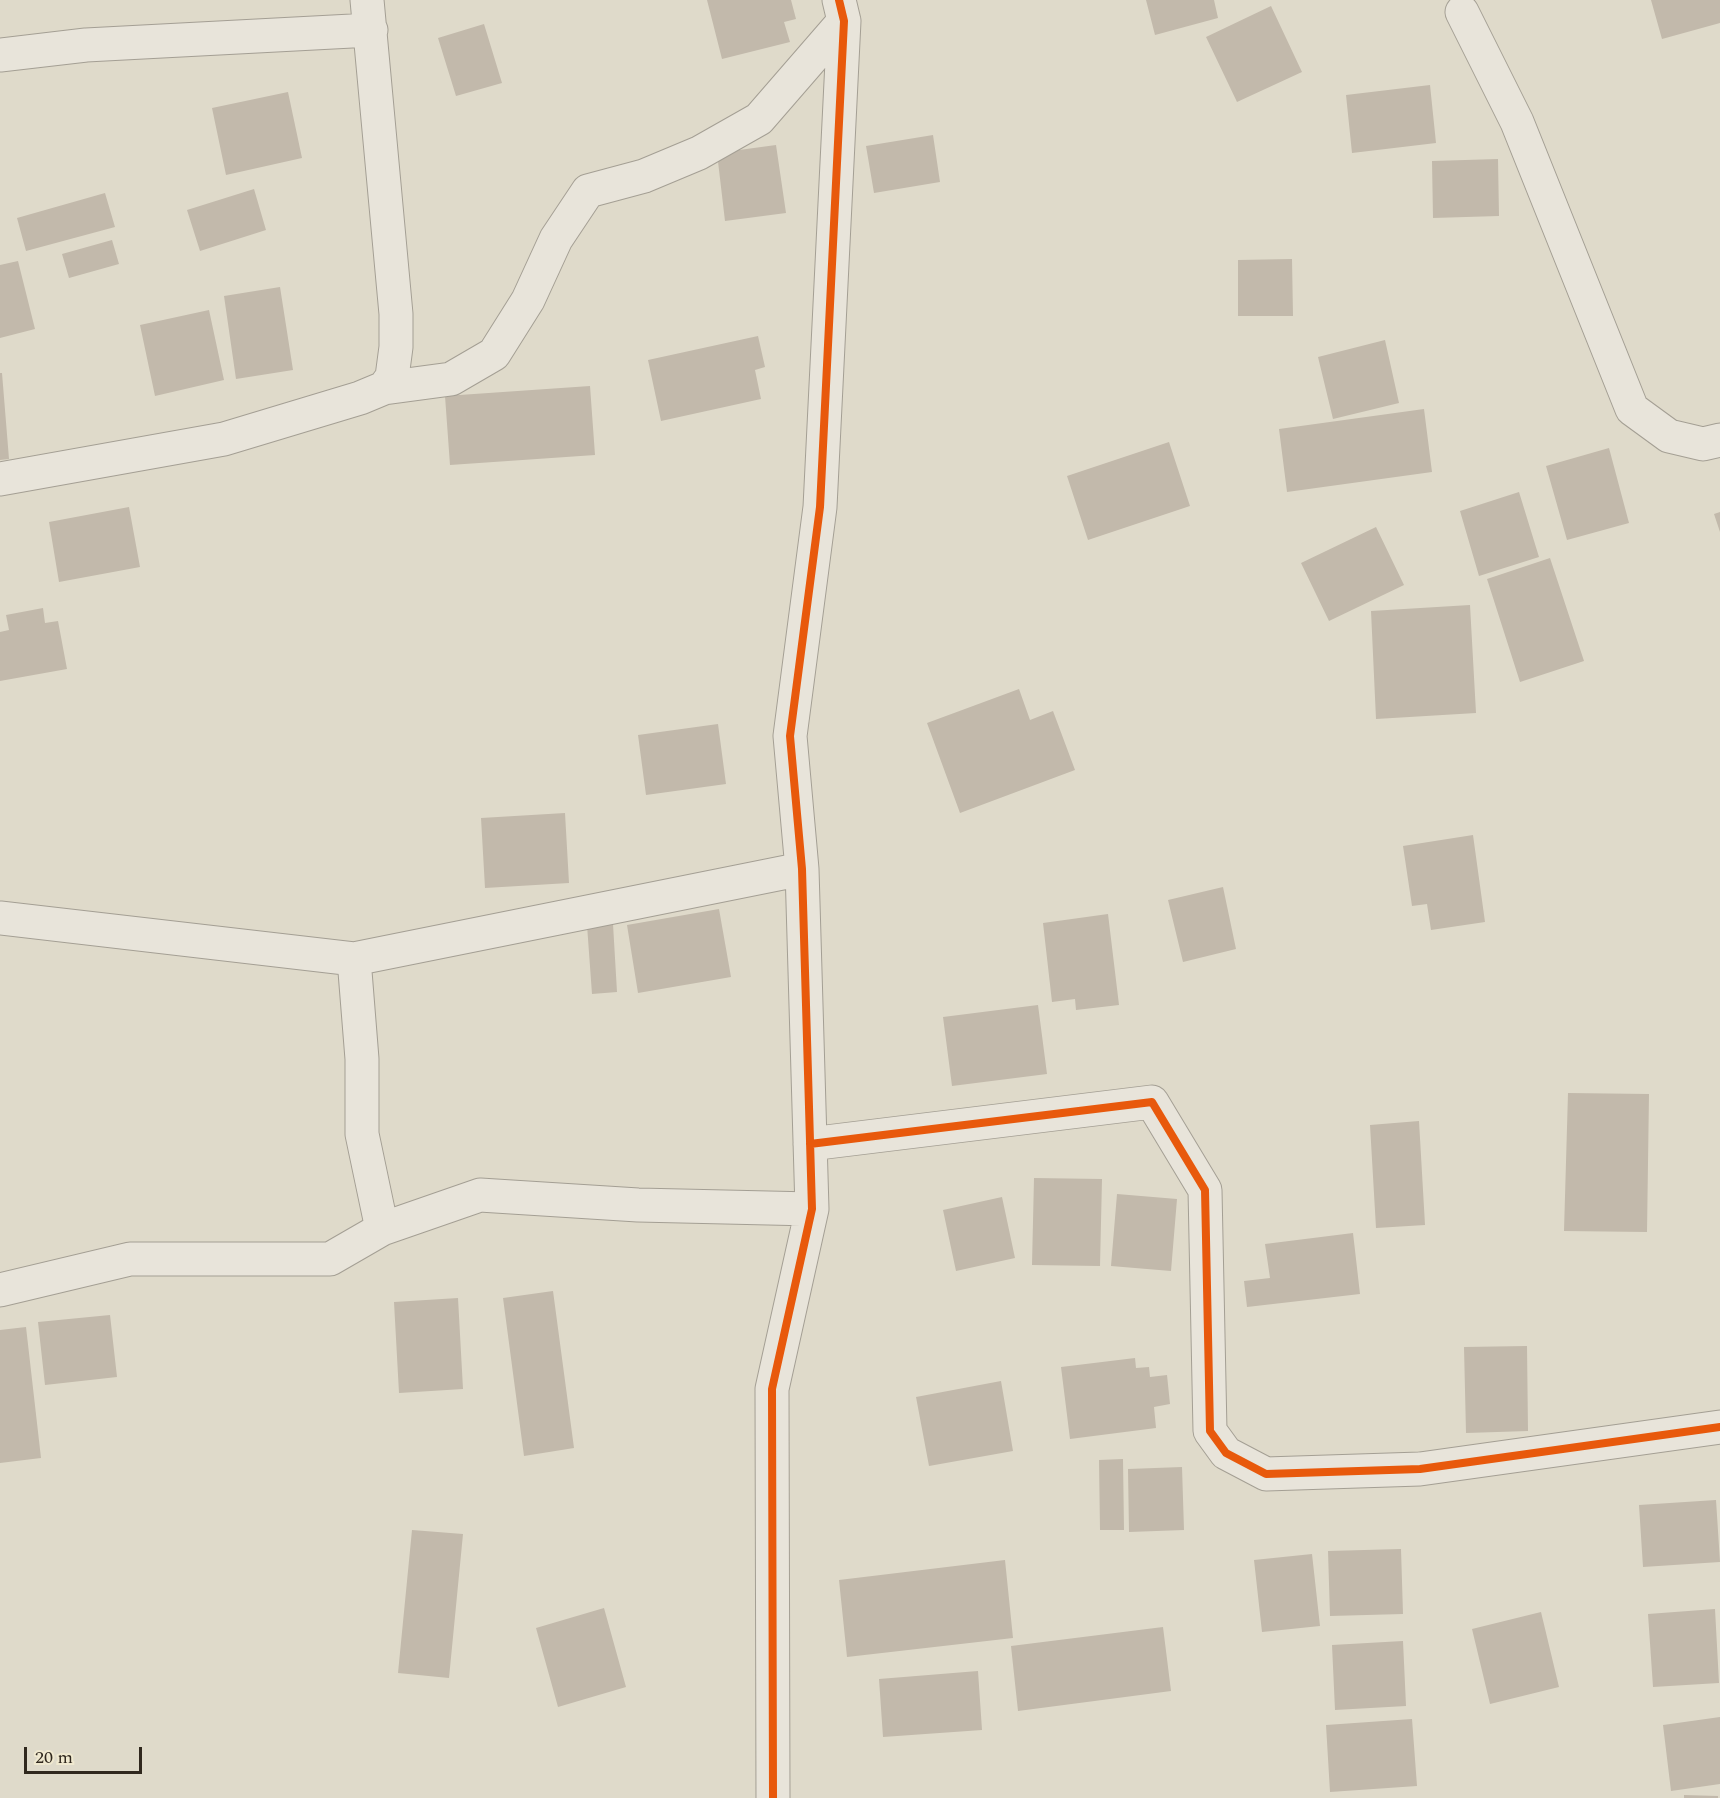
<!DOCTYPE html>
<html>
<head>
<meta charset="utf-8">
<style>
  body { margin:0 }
  #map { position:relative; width:1720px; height:1798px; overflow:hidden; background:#dfdaca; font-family:Spectral,serif }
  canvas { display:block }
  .scale { position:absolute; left:24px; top:1747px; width:118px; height:27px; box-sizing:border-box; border:3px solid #30281e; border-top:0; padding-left:8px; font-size:18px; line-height:21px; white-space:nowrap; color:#30281e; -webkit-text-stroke:4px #f0e9d0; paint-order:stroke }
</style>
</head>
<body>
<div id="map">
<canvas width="1720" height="1798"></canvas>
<div class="scale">20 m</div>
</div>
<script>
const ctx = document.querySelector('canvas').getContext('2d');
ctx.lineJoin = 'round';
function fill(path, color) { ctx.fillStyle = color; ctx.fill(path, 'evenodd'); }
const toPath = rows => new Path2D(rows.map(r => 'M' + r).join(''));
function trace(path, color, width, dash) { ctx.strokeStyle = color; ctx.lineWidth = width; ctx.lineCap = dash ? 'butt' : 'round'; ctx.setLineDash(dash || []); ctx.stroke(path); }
const building = toPath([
  [707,0,791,0,796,19,784,22,790,42,722,59],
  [1146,0,1214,0,1218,18,1155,35],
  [1651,0,1720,0,1720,23,1662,39],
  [1271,6,1302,72,1237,102,1206,37],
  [484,24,502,83,456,96,438,38],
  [1430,85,1436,143,1352,153,1346,95],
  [288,92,302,158,226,175,212,108],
  [933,135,940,182,874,193,866,146],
  [776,145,786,213,725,221,717,153],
  [1498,159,1499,216,1433,218,1432,161],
  [254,189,266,230,200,251,187,210],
  [105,193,115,227,26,251,17,218],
  [112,240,119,264,69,278,62,254],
  [1292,259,1293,316,1238,316,1238,260],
  [18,261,35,329,0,338,0,265],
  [280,287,293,370,236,379,224,296],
  [209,310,224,380,155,396,140,325],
  [758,336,765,367,755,370,761,399,661,421,648,360],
  [1385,340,1399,403,1333,419,1318,357],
  [0,373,2,373,9,459,0,460],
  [590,386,595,455,450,465,445,396],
  [1424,409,1432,472,1287,492,1279,429],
  [1169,442,1190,506,1088,540,1067,476],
  [1609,448,1629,523,1567,540,1546,466],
  [1519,492,1539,557,1479,576,1460,511],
  [129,507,140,567,59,582,49,522],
  [1720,512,1720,532,1714,514],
  [1376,527,1404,585,1329,621,1301,563],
  [1550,558,1584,661,1520,682,1487,579],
  [1470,605,1476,713,1376,719,1371,611],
  [43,608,45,623,58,621,67,669,0,681,0,632,9,630,6,615],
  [1019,689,1030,720,1053,711,1075,770,960,813,927,723],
  [718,724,726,784,646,795,638,735],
  [565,813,569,883,485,888,481,818],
  [1473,835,1485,922,1431,930,1427,904,1412,906,1403,846],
  [1223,887,1236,949,1183,962,1168,900],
  [719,909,731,977,638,993,627,925],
  [1108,914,1119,1005,1076,1010,1075,999,1052,1002,1043,923],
  [613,924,617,992,592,994,587,925],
  [1038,1005,1047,1074,952,1086,943,1017],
  [1568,1093,1649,1094,1647,1232,1564,1231],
  [1419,1121,1425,1225,1376,1228,1370,1125],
  [1034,1178,1102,1179,1100,1266,1032,1265],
  [1117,1194,1177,1199,1171,1271,1111,1266],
  [1002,1197,1015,1258,956,1271,943,1210],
  [1353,1233,1360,1294,1247,1307,1244,1281,1270,1278,1265,1244],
  [553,1291,574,1448,524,1456,503,1298],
  [458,1298,463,1389,399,1393,394,1302],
  [110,1315,117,1377,45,1385,38,1322],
  [26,1327,41,1458,0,1463,0,1330],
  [1527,1346,1528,1431,1466,1433,1464,1347],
  [1135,1358,1136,1368,1149,1367,1150,1377,1167,1375,1170,1404,1154,1407,1156,1428,1070,1439,1061,1367],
  [1001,1381,1013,1451,929,1466,916,1397],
  [1123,1459,1124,1530,1100,1530,1099,1460],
  [1182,1467,1184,1530,1129,1532,1128,1469],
  [1716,1500,1720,1562,1643,1567,1639,1505],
  [412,1530,463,1534,449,1678,398,1673],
  [1401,1549,1403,1614,1330,1616,1328,1551],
  [1312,1554,1320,1626,1262,1632,1254,1560],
  [1005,1560,1013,1638,847,1657,839,1580],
  [604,1608,626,1687,558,1707,536,1628],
  [1715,1609,1719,1683,1653,1687,1648,1614],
  [1541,1612,1559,1687,1490,1704,1472,1629],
  [1163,1627,1171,1691,1018,1711,1011,1646],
  [1403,1641,1406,1706,1335,1710,1332,1645],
  [978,1671,982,1730,883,1737,879,1679],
  [1720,1717,1720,1784,1671,1791,1663,1725],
  [1412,1719,1417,1786,1330,1792,1326,1725],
  [1684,1795,1718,1796,1718,1798,1684,1798]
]);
const minor = toPath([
  [1462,12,1517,122,1632,409,1669,436,1703,444,1720,440],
  [0,55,86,45,371,30],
  [384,388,451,379,494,354,528,300,556,239,588,191,644,176,699,153,759,119,844,21],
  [0,479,224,439,360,398,384,388,392,377,396,347,396,314,367,0],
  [0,918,354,959,802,869],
  [354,959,362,1059,362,1134,382,1229,480,1195,638,1205,812,1209],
  [810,1144,1152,1102,1205,1190,1210,1431,1226,1453,1266,1474,1420,1469,1720,1427],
  [0,1290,130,1259,330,1259,382,1229],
  [773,1798,772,1389,812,1209,802,869,790,736,820,507,844,21,839,0]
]);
const cycleway = toPath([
  [810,1144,1152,1102,1205,1190,1210,1431,1226,1453,1266,1474,1420,1469,1720,1427],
  [773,1798,772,1389,812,1209,802,869,790,736,820,507,844,21,839,0]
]);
fill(building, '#c2b9ab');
trace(minor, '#a49f94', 35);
trace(minor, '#e8e4da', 33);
trace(cycleway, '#e8590c', 8);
</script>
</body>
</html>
